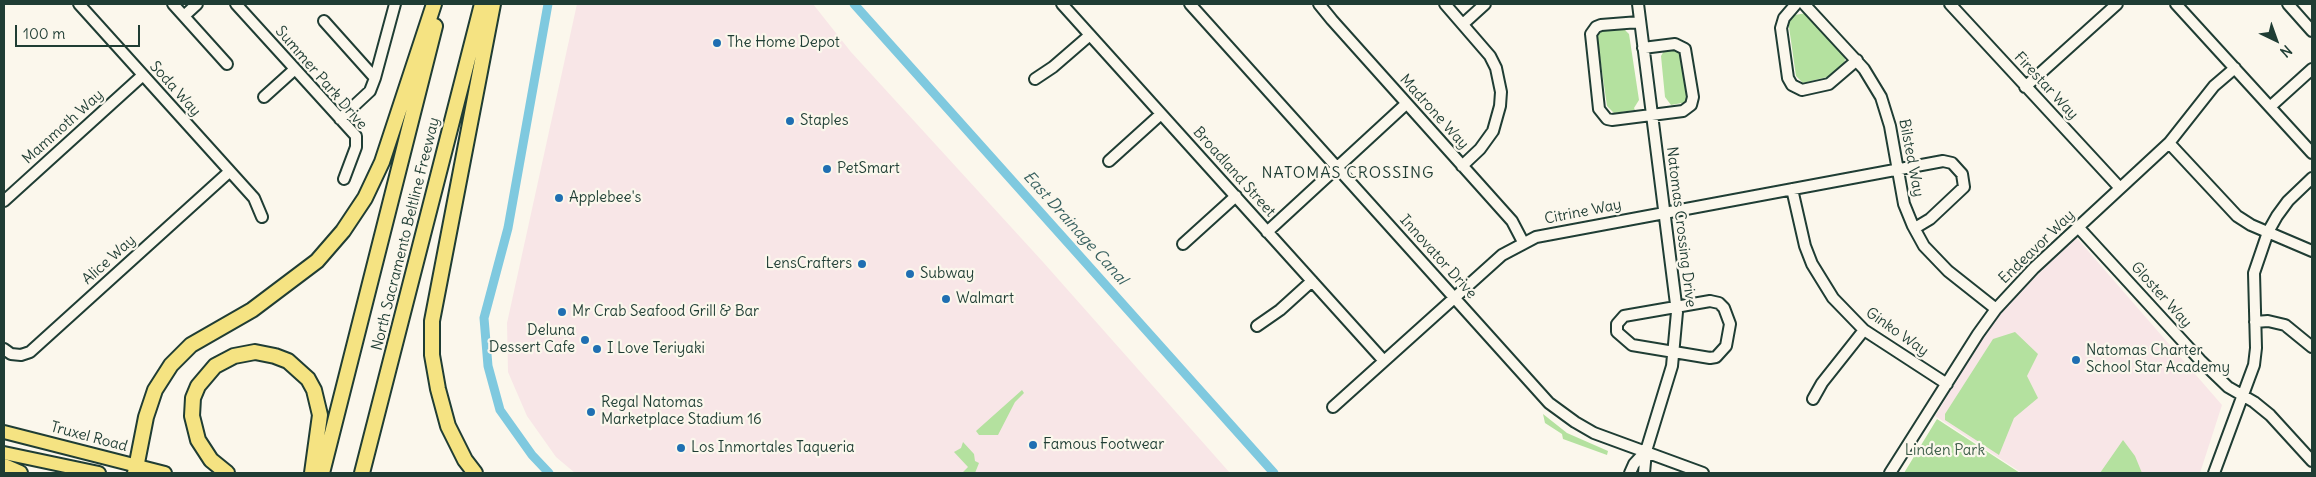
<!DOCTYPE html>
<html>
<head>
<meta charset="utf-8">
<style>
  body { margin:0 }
  #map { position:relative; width:2316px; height:477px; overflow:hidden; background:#fbf7ec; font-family:Delius,sans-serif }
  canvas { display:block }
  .frame { position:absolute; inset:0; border:5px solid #1f3d34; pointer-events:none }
  .north { position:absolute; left:2251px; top:15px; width:50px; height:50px; -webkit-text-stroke:4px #fbf7ec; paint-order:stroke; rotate:138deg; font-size:14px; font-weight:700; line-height:20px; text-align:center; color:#1f3d34 }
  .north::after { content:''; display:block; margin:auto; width:18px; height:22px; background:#1f3d34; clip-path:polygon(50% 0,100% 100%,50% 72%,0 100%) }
  .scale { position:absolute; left:15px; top:25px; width:125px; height:22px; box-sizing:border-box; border:2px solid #1f3d34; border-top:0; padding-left:6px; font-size:15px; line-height:18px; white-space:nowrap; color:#1f3d34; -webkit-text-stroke:4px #fbf7ec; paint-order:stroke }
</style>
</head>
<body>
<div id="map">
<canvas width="2316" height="477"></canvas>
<div class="frame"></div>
<div class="north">N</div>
<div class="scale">100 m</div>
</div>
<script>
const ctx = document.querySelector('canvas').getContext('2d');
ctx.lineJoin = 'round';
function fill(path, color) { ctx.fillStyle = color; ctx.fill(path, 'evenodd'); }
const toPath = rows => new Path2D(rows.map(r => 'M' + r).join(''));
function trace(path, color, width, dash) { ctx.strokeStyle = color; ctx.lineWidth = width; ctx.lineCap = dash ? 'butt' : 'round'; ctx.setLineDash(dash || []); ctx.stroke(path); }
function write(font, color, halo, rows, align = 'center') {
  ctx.font = font + ' Delius,sans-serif'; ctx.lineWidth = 4.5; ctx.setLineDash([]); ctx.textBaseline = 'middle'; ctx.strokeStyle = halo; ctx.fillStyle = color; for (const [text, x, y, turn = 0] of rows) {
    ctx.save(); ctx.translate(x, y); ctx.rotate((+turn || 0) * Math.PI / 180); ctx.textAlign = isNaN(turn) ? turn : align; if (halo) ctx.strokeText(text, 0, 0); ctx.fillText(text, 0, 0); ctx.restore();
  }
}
const built = toPath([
  [577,4,813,4,851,52,1043,262,1230,473,575,473,556,457,527,416,508,372,507,323],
  [2076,237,2222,405,2200,473,2022,473,1935,416,1997,315]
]);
const green = toPath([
  [1806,13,1844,53,1845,59,1844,64,1831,76,1803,83,1796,76,1789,27,1789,22,1795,15],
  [1623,28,1629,34,1639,100,1634,108,1635,110,1614,113,1607,106,1597,36,1603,30],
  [1680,48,1690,94,1687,102,1671,105,1665,97,1661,56,1665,49],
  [2015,332,2038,354,2027,376,2038,398,2014,418,1999,455,1945,420,1945,414,1993,339],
  [1022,390,1024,393,1015,402,998,435,979,435,976,431],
  [1543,414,1567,433,1608,451,1607,455,1563,439,1562,434,1545,423],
  [1937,419,2020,473,1904,473],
  [2123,440,2135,456,2142,473,2100,473],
  [963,442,974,454,975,461,979,463,975,473,962,473,968,467,954,452,961,448]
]);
const canal = toPath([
  [548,4,508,228,484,318,488,366,500,410,532,455,549,473],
  [854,4,1274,473]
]);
const minor = toPath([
  [79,4,254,198,262,217],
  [173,4,227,64],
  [236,4,356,136,356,147,344,179],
  [1062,4,1384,361],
  [1190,4,1549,403,1575,422,1594,433,1703,473],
  [1319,4,1332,20,1512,221,1523,242],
  [1445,4,1490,56,1496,68,1501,92,1500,106,1493,131,1480,149,1462,166],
  [1638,4,1677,312,1672,366,1646,451,1644,473],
  [1796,4,1784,18,1781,28,1788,78,1792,85,1802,90,1829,84,1857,60],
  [1804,4,1864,69,1881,97,1890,126,1904,204,1913,226,1924,246,1948,271,1996,309],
  [1950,4,2120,188],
  [2176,4,2312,153],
  [2288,4,2312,31],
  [184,16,197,4],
  [324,21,375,78,395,4],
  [1639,22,1601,25,1596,27,1591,34,1599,109,1607,119,1612,120,1683,111,1691,105,1693,97,1685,49,1675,44,1643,48],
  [1463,24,1485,4],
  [1035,79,1053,67,1090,35],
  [2025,87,2117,4],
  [264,97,295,69],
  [2271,106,2312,69],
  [340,119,370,91,375,78],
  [2169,143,2237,216,2251,225,2312,251],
  [1109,161,1161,114],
  [1792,189,1805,246,1812,264,1833,298,1864,330,1947,384],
  [4,201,143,75],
  [2078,227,2200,360,2228,387,2254,402,2270,415,2312,461],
  [1267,232,1406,104],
  [1183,244,1236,196],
  [1710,301,1719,303,1724,308,1730,324,1726,346,1716,357,1710,358,1632,345,1617,332,1617,324,1624,316,1710,301],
  [2255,322,2268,321,2285,325,2312,347],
  [1257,326,1280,310,1312,281],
  [4,349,11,354,21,355,30,352,229,172],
  [1813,399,1822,383,1864,330],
  [1333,407,1502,255,1536,237,1943,161,1952,163,1962,174,1964,187,1930,219,1915,228],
  [1630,473,1634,464,1646,451],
  [1890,473,1978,334,1996,309,2034,268,2169,143,2214,86,2235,68],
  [2214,473,2254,365,2256,348,2254,273,2268,232,2277,216,2288,201,2312,178]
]);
const major = toPath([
  [4,432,165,473],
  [4,453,99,473]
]);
const highway = toPath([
  [4,466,20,473],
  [135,473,146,417,155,390,171,365,191,345,252,310,317,261,343,231,365,198,382,162,434,4],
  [227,473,211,460,198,440,192,416,193,398,198,386,215,366,234,356,255,352,275,356,288,361,308,379,314,390,320,415,312,473],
  [322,473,435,26],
  [362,473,482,4],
  [475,473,465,460,448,426,438,389,432,355,432,321,493,4]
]);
const markers = [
  [717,43,5,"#1f6fb2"],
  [790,121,5,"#1f6fb2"],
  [827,169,5,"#1f6fb2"],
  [559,198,5,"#1f6fb2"],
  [862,264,5,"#1f6fb2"],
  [910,274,5,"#1f6fb2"],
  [946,299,5,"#1f6fb2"],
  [562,312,5,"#1f6fb2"],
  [585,340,5,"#1f6fb2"],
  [597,349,5,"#1f6fb2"],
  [2076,360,5,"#1f6fb2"],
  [591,412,5,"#1f6fb2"],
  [1033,445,5,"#1f6fb2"],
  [681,448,5,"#1f6fb2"]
];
const poiNames = [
  ["The Home Depot",727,43],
  ["Staples",800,121],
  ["PetSmart",837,169],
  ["Applebee's",569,198],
  ["LensCrafters",852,264,"right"],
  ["Subway",920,274],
  ["Walmart",956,299],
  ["Mr Crab Seafood Grill & Bar",572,312],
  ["Deluna",575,331,"right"],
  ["Dessert Cafe",575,348,"right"],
  ["I Love Teriyaki",607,349],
  ["Natomas Charter",2086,351],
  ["School Star Academy",2086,368],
  ["Regal Natomas",601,403],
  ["Marketplace Stadium 16",601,420],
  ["Famous Footwear",1043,445],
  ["Los Inmortales Taqueria",691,448]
];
const streetNames = [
  ["Summer Park Drive",321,78,49],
  ["Firestar Way",2046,86,47],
  ["Soda Way",175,89,48],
  ["Madrone Way",1434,112,48],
  ["Mammoth Way",63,127,-42],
  ["Bilsted Way",1911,158,79],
  ["Broadland Street",1234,172,48],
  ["Citrine Way",1583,212,-11],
  ["Natomas Crossing Drive",1681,227,83],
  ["North Sacramento Beltline Freeway",406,234,-76],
  ["Endeavor Way",2037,247,-44],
  ["Innovator Drive",1438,257,48],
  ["Alice Way",109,260,-42],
  ["Gloster Way",2161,295,48],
  ["Ginko Way",1897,332,35],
  ["Truxel Road",89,437,15]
];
const parkNames = [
  ["Linden Park",1945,451]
];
const neighbourhoodNames = [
  ["NATOMAS CROSSING",1348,173]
];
const waterNames = [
  ["East Drainage Canal",1075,228,48]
];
fill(built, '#f8e6e7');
fill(green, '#b4e19f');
trace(canal, '#7fc9df', 9);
trace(minor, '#1f3d34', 14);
trace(major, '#1f3d34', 16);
trace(highway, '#1f3d34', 18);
trace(minor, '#fbf7ec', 10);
trace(major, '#f5e382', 12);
trace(highway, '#f5e382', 14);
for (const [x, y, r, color] of markers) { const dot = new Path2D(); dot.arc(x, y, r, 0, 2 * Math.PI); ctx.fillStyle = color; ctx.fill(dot); trace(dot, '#fbf7ec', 2); }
write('15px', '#1f3d34', '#fbf7ec', poiNames, 'left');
write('15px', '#1f3d34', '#fbf7ec', streetNames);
write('15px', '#3d5e49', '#fbf7ec', parkNames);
ctx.letterSpacing = '1px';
write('16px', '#1f3d34', '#fbf7ec', neighbourhoodNames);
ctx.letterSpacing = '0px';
write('italic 16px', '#37605f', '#fbf7ec', waterNames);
</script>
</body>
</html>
